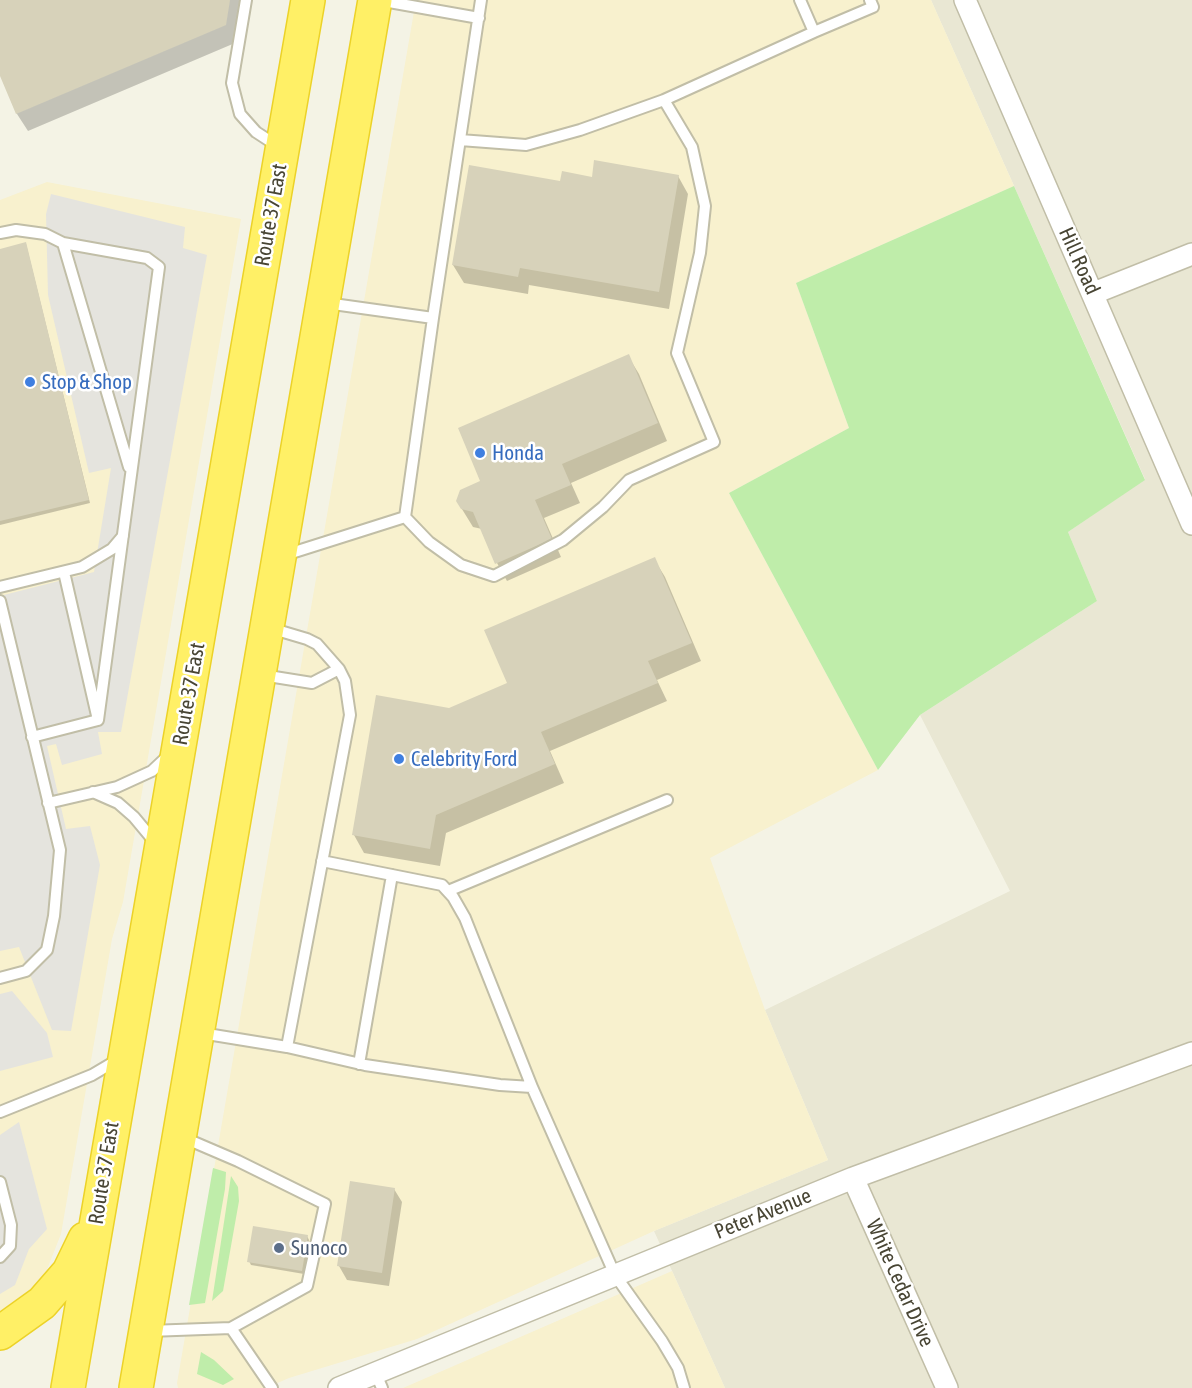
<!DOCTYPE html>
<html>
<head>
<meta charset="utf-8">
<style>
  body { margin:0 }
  canvas { display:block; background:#f4f3e5 }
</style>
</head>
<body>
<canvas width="1192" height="1388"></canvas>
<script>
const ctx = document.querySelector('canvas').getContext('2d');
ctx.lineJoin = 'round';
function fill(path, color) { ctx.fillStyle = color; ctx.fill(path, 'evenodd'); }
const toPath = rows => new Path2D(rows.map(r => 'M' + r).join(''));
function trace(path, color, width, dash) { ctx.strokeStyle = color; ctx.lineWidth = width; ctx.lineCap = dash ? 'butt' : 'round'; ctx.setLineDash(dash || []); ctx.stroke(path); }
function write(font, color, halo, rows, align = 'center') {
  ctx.font = font + ' "Asap Condensed",sans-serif'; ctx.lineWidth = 5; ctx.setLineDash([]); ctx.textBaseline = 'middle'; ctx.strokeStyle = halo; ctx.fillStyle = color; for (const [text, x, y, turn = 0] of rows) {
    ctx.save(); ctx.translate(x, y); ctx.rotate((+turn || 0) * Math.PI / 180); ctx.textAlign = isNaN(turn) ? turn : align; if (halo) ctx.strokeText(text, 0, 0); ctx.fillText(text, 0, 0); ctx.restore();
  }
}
const residential = toPath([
  [931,0,1192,0,1192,1388,725,1388,654,1231,828,1160,765,1010,1010,891,920,715,1097,601,1068,532,1145,479]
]);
const commercial = toPath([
  [416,0,931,0,1014,186,796,283,849,428,729,493,878,770,710,858,765,1010,828,1160,654,1231,417,1339,289,1378,266,1388,178,1388,177,1383],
  [47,182,241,219,123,902,112,939,61,1234,44,1277,26,1297,0,1315,0,200],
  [672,1271,725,1388,403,1388]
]);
const green = toPath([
  [1014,186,1145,480,1068,532,1097,601,920,715,878,770,729,493,849,428,796,283],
  [213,1168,226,1172,225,1189,205,1303,189,1305],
  [231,1176,238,1187,239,1201,223,1291,212,1301],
  [201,1352,214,1360,234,1379,223,1385,197,1374]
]);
const parking = toPath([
  [51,194,185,227,183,248,207,255,121,732,98,732,102,754,62,765,56,744,47,746,66,829,90,826,100,865,71,1031,52,1030,19,947,0,951,0,596,94,572,111,468,89,473,48,295,46,214],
  [12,991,47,1033,53,1057,0,1071,0,994],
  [19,1122,47,1229,29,1249,15,1285,0,1294,0,1135]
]);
const shadow = toPath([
  [0,0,242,0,235,43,28,131,17,114,0,72],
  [678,176,688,194,669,309,529,285,528,294,464,283,453,265,562,183],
  [26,244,90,503,0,525,0,250],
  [628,356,639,374,667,441,571,483,580,503,544,518,561,557,507,581,497,563,482,529,473,527,457,501,482,481],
  [654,559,665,577,701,661,657,680,667,701,550,751,564,783,446,833,440,866,364,853,354,835,449,709,509,684],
  [394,1189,402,1202,389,1286,347,1280,339,1266],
  [307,1236,309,1240,304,1274,251,1265,249,1261]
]);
const building = toPath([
  [0,0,230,0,226,25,16,114,0,76],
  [594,160,679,175,659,292,520,268,518,277,452,265,469,165,560,181,562,171,592,177],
  [26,242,89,500,0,521,0,249],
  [629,354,658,423,562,464,571,485,535,500,552,539,495,564,473,512,461,509,456,501,460,490,480,481,458,428],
  [655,557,692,643,648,661,658,683,541,732,555,764,436,815,430,849,352,835,376,695,449,708,507,683,484,630],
  [350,1181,395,1188,382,1273,337,1266],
  [253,1226,308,1235,302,1271,247,1262]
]);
const lane = toPath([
  [246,0,232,83,240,114,256,132,279,147],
  [378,0,479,18],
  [814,32,873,7,870,0],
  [664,100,814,32,800,0],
  [0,233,16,230,45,234,63,243,129,467],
  [63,243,147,258,159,267,98,720],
  [326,303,433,318],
  [405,517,429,542,461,565,494,576,563,540,603,507,629,480,714,442,677,353,700,253,705,206,692,147,664,100,580,130,526,145,460,140],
  [405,517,433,318,481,0],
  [285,555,405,517],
  [0,587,82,567,112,549,123,536],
  [0,601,60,850,54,916,47,950,26,971,0,978],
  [262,675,312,683,339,669,317,644,307,639,270,628],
  [32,737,98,720,64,572],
  [93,792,118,803,134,817,149,835,155,845],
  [48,803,117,787,152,771,169,755],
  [322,861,442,885,453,897,465,918,532,1087],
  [448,891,667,800],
  [201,1033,287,1047,350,715,345,681,339,669],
  [287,1047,365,1065,500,1085,532,1087,615,1275,662,1341,678,1368,684,1388],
  [359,1064,392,875],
  [0,1112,92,1075,119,1059],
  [182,1137,238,1161,325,1204,307,1286,231,1328],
  [0,1182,11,1225,10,1246,0,1257],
  [149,1331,231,1328,272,1388],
  [376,1374,382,1388]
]);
const street = toPath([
  [965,0,1192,524],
  [1094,293,1192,254],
  [853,1178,947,1388],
  [339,1388,853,1178,1192,1053]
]);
const highway = toPath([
  [0,1333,42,1303,69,1272,85,1239],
  [68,1388,308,0],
  [136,1388,375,0]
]);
const markers = [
  [30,382,6,"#3f7fe0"],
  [480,453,6,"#3f7fe0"],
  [399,759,6,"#3f7fe0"],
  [279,1248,6,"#5c6f8a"]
];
const streetNames = [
  ["Route 37 East",271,215,-80],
  ["Hill Road",1079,261,66],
  ["Route 37 East",189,694,-80],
  ["Route 37 East",104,1173,-81],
  ["Peter Avenue",763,1214,-22],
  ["White Cedar Drive",900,1283,66]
];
const shopNames = [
  ["Stop & Shop",42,382],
  ["Honda",492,453],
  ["Celebrity Ford",411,759]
];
const serviceNames = [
  ["Sunoco",291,1248]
];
fill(residential, '#e9e7d3');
fill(commercial, '#f8f1ce');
fill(green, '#bfedaa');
fill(parking, '#e5e4de');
fill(shadow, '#0003');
fill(building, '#d7d2ba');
trace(lane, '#c1bea7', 14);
trace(street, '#c1bea7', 24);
trace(highway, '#ecd228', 36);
trace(lane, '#fff', 10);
trace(street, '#fff', 21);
trace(highway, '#fff066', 33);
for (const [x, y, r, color] of markers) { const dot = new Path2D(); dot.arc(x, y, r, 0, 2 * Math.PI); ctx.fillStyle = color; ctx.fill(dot); trace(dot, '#fff', 2); }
write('21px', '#484534', '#fff', streetNames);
write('21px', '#366cbe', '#fff', shopNames, 'left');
write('21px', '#4e5e75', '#fff', serviceNames, 'left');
</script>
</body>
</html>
